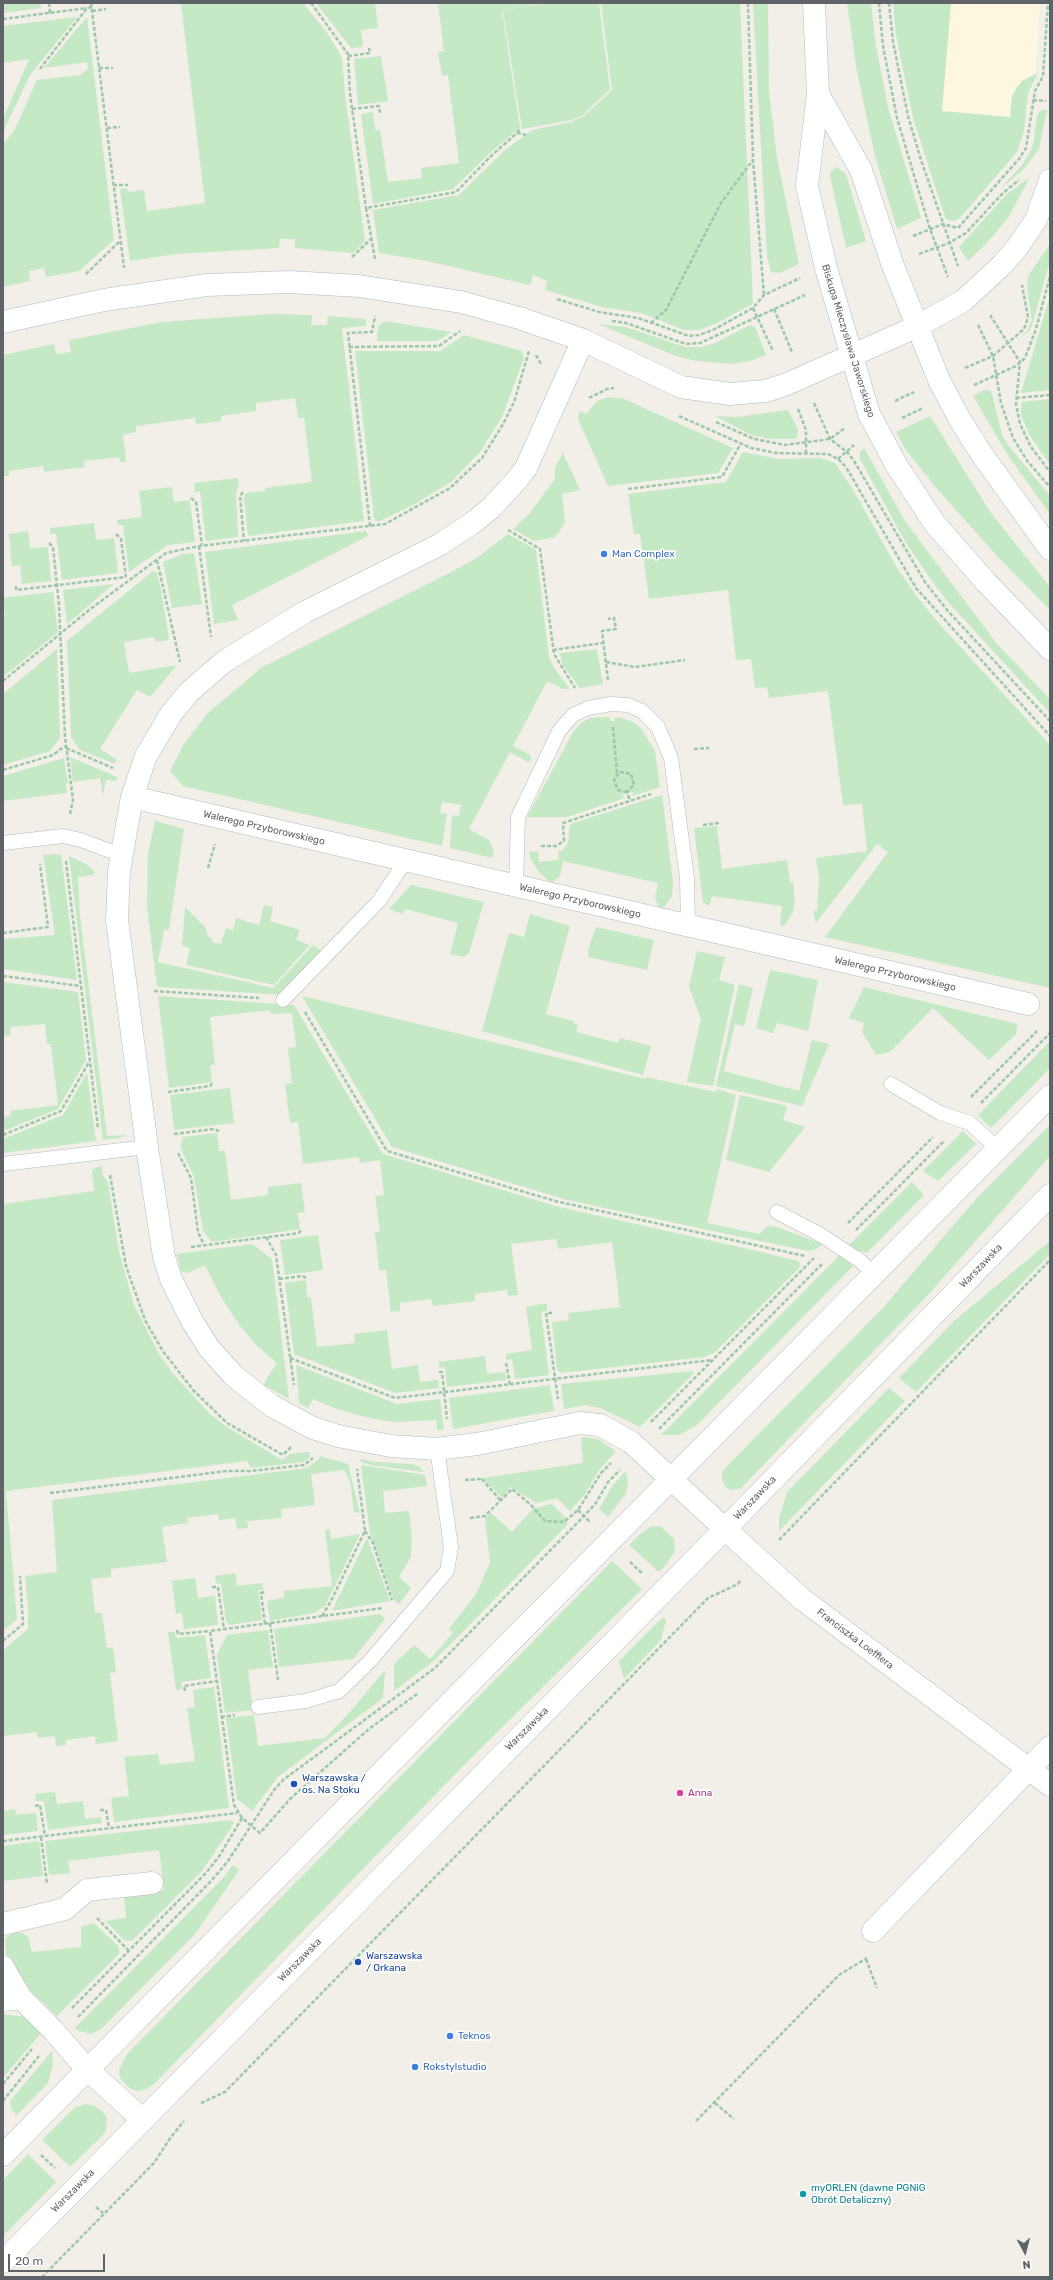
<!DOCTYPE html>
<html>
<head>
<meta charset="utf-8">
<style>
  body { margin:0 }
  #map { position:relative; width:1053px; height:2280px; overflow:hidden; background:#f1efe8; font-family:Rubik,sans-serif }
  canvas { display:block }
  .frame { position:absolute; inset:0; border:4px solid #5f6368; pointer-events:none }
  .north { position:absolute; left:1005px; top:2232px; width:40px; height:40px; -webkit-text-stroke:3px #fff; paint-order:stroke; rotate:173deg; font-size:11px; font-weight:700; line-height:16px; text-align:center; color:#5f6368 }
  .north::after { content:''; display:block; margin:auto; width:14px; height:18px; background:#5f6368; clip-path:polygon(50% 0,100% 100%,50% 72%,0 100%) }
  .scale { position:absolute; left:8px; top:2254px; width:97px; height:18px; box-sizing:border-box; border:2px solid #5f6368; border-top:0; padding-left:5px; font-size:12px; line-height:14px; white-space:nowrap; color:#5f6368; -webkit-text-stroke:3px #fff; paint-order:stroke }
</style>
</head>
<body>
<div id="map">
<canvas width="1053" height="2280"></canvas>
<div class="frame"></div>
<div class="north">N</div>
<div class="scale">20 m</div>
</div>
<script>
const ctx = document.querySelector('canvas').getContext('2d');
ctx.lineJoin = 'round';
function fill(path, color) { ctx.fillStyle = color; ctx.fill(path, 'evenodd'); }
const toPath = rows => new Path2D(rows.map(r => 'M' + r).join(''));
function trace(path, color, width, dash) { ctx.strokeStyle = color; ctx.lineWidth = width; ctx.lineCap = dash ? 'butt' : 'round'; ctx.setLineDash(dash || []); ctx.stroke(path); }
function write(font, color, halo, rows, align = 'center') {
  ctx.font = font + ' Rubik,sans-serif'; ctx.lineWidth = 3.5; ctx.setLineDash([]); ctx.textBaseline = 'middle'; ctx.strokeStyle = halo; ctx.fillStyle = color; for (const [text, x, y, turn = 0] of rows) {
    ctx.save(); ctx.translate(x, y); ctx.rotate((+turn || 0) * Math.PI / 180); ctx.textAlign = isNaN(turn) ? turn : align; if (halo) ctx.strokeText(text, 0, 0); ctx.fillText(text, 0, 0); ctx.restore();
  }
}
const commercial = toPath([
  [951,3,1040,3,1036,72,1022,81,1014,92,1011,118,941,111]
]);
const green = toPath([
  [3,3,40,3,41,8,3,13],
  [181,3,303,3,325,30,342,57,345,95,365,241,353,253,295,248,295,239,280,239,279,248,176,254,130,261,120,189,127,188,128,192,144,190,147,211,205,203],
  [316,3,375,3,378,28,361,30,363,47,351,48],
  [438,3,542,3,502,10,520,128,493,150,453,189,373,204,361,114,373,112,375,130,380,130,388,182,422,178,421,168,459,163,448,75,442,76,438,52,444,51],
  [548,3,599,3,610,89,583,115,571,120,522,129,503,10],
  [601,3,740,3,753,304,717,323,699,330,684,330,641,313,602,307,545,290,547,281,533,275,530,285,427,261,379,253,373,210,459,195,505,150,532,130,571,122,584,116,612,90],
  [753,3,768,3,769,91,777,158,799,264,780,273,771,272,767,256],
  [847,3,871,3,876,46,888,107,921,218,897,229,875,156,857,72],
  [893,3,951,3,942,111,1010,117,1012,96,1016,89,1022,81,1038,73,1028,93,1024,131,1017,152,960,218,954,221,948,220,945,217,913,118,896,35],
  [77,17,30,75,3,132,3,119,29,59,3,63,3,26],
  [87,17,114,240,79,271,46,277,44,268,29,271,30,281,3,287,3,144,14,131,37,80,80,75,88,69,87,62,44,68],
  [381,56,388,101,358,105,354,59],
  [1041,110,1047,110,1039,149,1023,170,999,190,1023,164,1030,152,1034,142,1037,115],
  [837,167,846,174,866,241,846,248,830,176,830,172],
  [1030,177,1008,218,986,244,968,261,959,247,1006,195],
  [1050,244,1050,261,1032,325,1030,330,1017,341,1027,331,1032,320,1027,287,1028,276],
  [1050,296,1050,390,1021,393],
  [271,314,312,315,311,325,327,325,328,316,366,319,366,326,342,328,364,521,248,536,244,498,246,493,265,491,265,488,312,482,304,418,298,418,295,398,256,403,256,411,221,416,221,421,196,424,195,418,136,426,136,432,123,435,126,462,120,462,119,457,84,461,85,467,44,472,43,466,9,471,9,476,3,476,3,355,54,344,56,354,71,352,69,340,162,322],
  [385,321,451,332,437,341,377,341,378,326],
  [598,324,626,327,685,347,701,347,715,343,750,325,755,327,766,355,750,361,733,364,697,361,676,356],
  [464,335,522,351,524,358,502,417,480,452,451,482,415,504,380,521,376,521,374,518,355,351,440,351],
  [984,390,991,391,1003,437,1008,445,1050,496,1050,514,1009,457,973,396],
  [609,397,624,399,733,448,718,473,608,486,578,419,580,411,586,414,597,401],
  [1050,399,1050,464,1030,436,1021,415,1021,409,1022,402],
  [788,410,798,430,798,436,795,439,770,439,751,435,715,416,737,417],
  [930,416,991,513,1050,587,1050,610,998,557,938,490,905,449,896,432],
  [864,448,905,521,997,644,1050,699,1050,713,948,602,929,577,906,543,860,459,860,452],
  [743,452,779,459,820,458,835,463,852,488,897,568,916,595,935,619,1050,745,1050,988,825,937,888,852,877,844,816,923,813,911,817,911,819,879,816,858,867,851,862,804,843,805,828,691,769,698,767,687,755,688,751,659,736,660,728,590,649,599,640,534,634,534,628,494,726,482],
  [563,453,580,490,562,494,565,523,555,537,534,541,513,529,529,514,555,479,555,467],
  [238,478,239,485,236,493,238,537,206,541,200,491,195,492,194,483],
  [172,487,174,502,190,500,195,542,168,545,129,572,123,525,118,525,117,520,142,517,139,491],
  [94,523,96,540,114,538,118,573,62,580,56,534,50,534,50,528],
  [28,531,30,548,48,547,51,581,22,584,20,565,12,566,9,534],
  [366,531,368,536,232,605,238,620,214,624,205,552],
  [508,534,536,550,549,657,554,668,570,689,563,689,547,681,513,746,530,755,531,760,528,762,510,752,469,829,489,840,494,851,492,858,450,848,452,815,459,816,461,805,442,802,440,813,447,814,442,846,183,786,170,771,184,744,207,714,261,668,451,572,478,557],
  [194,553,202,604,172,608,163,562,183,554],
  [153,571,157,573,161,589,169,640,156,642,154,637,124,642,129,673,177,665,150,697,137,690,100,749,116,759,116,763,113,763,80,750,71,737,67,641],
  [114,584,67,624,63,590],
  [53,592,58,632,3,677,3,616,5,616,3,598],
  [57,649,60,738,50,751,3,765,3,694],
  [597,649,603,684,580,688,562,664,560,653],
  [601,717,610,717,610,721,615,721,615,717,621,718,633,722,640,727,655,751,660,787,632,796,633,792,621,795,625,798,567,817,527,817,573,732,582,722,590,718],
  [70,757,117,777,116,781,106,780,103,796,100,778,73,782],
  [64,758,68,783,66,784,67,793,3,801,3,776],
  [662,795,673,882,672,896,664,907,659,908,655,898,658,883,563,861,560,876,551,883,538,871,530,858,529,852,538,851,539,862,559,860,558,851,562,851,568,843,570,824],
  [155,821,184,829,169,930,164,930,158,962,273,988,313,945,322,951,283,995,157,987,147,907,148,854],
  [717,826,722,869,787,860,790,883,793,882,795,901,793,912,784,926,782,926,780,923,782,906,712,896,709,906,703,902,694,828],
  [61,854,77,980,3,969,3,939,55,935,43,855],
  [69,856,86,864,95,872,92,875,78,877,80,915,107,1136,127,1135,119,1138,103,1140],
  [411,885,484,902,469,953,464,957,450,954,458,923,405,909,403,914,389,909],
  [264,905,273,907,270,921,300,930,296,940,310,945,274,985,186,965,190,948,182,946,185,907,206,928,207,935,212,939,212,942,221,944,226,928,233,930,236,918,259,925],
  [530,914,570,926,546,1014,574,1021,573,1023,578,1025,576,1032,618,1043,620,1038,651,1046,643,1075,482,1031,509,933,524,937],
  [596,927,654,940,647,970,588,957,588,950],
  [697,951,725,957,719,980,735,985,713,1086,687,1082,701,1019,689,987],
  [770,970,818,980,808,1031,777,1023,773,1033,756,1028],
  [3,982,78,992,86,1060,58,1109,3,1131,3,1117,11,1116,10,1111,58,1105,51,1044,47,1044,45,1024,10,1027,11,1035,3,1036],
  [739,984,753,988,744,1026,735,1024,724,1071,799,1091,812,1040,829,1044,802,1106,716,1086],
  [864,987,1017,1024,1016,1034,989,1060,933,1008,890,1052,876,1055,862,1032,864,1023,849,1018],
  [158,996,294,1005,383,1154,559,1207,757,1251,798,1261,801,1266,714,1353,704,1357,561,1373,557,1370,552,1322,569,1320,568,1313,620,1307,612,1242,558,1249,556,1239,511,1244,518,1295,508,1296,507,1290,475,1294,475,1301,433,1306,431,1299,400,1303,400,1311,391,1312,386,1270,379,1270,375,1232,380,1231,375,1196,384,1195,380,1160,360,1163,359,1157,303,1164,298,1122,290,1123,285,1084,292,1083,288,1048,296,1047,292,1013,271,1014,270,1010,210,1017,215,1065,210,1065,212,1082,169,1088],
  [302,996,646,1079,646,1077,716,1092,717,1089,736,1095,707,1223,759,1234,768,1226,777,1227,822,1244,817,1249,808,1251,567,1200,392,1147],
  [1050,1041,1050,1068,991,1128,978,1115],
  [87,1073,96,1141,3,1153,3,1139,63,1115],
  [230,1088,234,1123,174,1130,170,1095],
  [740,1095,787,1106,783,1120,805,1127,769,1172,726,1160],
  [1050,1125,1050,1156,928,1295,741,1488,733,1490,726,1488,722,1479,722,1472,730,1463,881,1310,975,1200],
  [963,1131,976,1144,938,1181,923,1171],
  [217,1133,219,1151,225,1151,231,1200,268,1195,268,1187,301,1183,305,1212,298,1213,300,1229,212,1242,203,1231,194,1177,180,1147,183,1137],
  [102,1166,103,1176,108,1182,119,1252,134,1305,159,1354,174,1375,211,1415,227,1427,282,1460,290,1454,309,1452,310,1457,303,1462,251,1468,247,1461,6,1491,17,1619,3,1631,3,1204,94,1191,92,1171,94,1168],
  [912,1182,924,1195,867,1253,853,1249,848,1246],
  [318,1235,323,1270,285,1275,280,1240],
  [1050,1241,1050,1254,916,1392,899,1378,954,1321],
  [252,1244,272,1259,289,1399,264,1385,267,1378,277,1363,257,1346,240,1326,221,1297,205,1265,187,1273,181,1271,177,1254],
  [840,1255,853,1266,697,1425,679,1435,661,1435],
  [306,1280,307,1297,311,1298,317,1347,355,1343,354,1334,387,1330,392,1369,418,1365,420,1382,438,1380,439,1388,395,1393,294,1354,285,1283],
  [547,1303,547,1311,541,1312,549,1375,515,1379,512,1359,506,1360,506,1354,532,1350,526,1307],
  [485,1356,487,1374,505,1372,506,1380,447,1387,445,1367,439,1368,439,1362],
  [296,1365,397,1404,440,1399,444,1430,437,1430,436,1420,394,1422,369,1418,337,1409,313,1399,308,1408,299,1403],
  [693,1371,693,1374,640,1427,600,1408,586,1405,564,1409,561,1384],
  [550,1385,554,1411,453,1429,449,1398],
  [889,1388,905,1401,779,1531,779,1519,787,1492],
  [581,1437,598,1439,616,1451,599,1470,585,1494,570,1511,557,1498,536,1503,511,1487,502,1498,483,1478,583,1463],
  [320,1456,348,1464,360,1513,354,1512,350,1481,344,1470,311,1474,315,1505,281,1509,282,1518,247,1521,248,1528,237,1529,235,1518,219,1520,218,1514,187,1518,188,1523,162,1527,167,1562,111,1569,111,1577,91,1579,95,1613,102,1613,107,1648,113,1647,116,1672,110,1673,118,1741,96,1744,95,1736,66,1740,66,1745,56,1746,55,1736,38,1738,37,1732,3,1736,3,1650,28,1629,28,1606,25,1576,57,1572,52,1500,307,1468,319,1459],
  [360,1459,376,1462,411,1464,419,1466,424,1472,371,1465,361,1462],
  [361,1465,425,1475,427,1486,383,1491,385,1513,409,1511,412,1538,411,1557,399,1577,411,1588,399,1604,394,1600,370,1533],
  [626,1471,628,1482,626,1493,608,1517,599,1509,612,1486],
  [552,1504,567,1519,567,1525,449,1646,431,1663,394,1691,394,1664,414,1645,430,1659,453,1633,449,1629,476,1594,490,1562,485,1518,491,1513,512,1532,534,1508],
  [660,1526,674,1539,675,1551,666,1565,659,1572,629,1545,640,1534,650,1527],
  [325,1530,330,1530,331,1539,360,1534,325,1606,314,1613,270,1621,267,1601,284,1598,284,1591,332,1586],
  [367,1538,390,1601,332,1611],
  [612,1561,642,1589,468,1761,155,2083,147,2089,136,2091,128,2087,120,2078,119,2070,127,2054],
  [235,1573,237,1586,262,1583,263,1590,258,1590,262,1620,230,1625,226,1622,221,1584,216,1583,215,1576],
  [195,1578,198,1598,215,1596,218,1625,184,1629,182,1613,176,1614,172,1581],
  [380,1614,385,1619,353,1659,279,1667,274,1629],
  [663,1617,666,1620,661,1640,624,1679,619,1661],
  [268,1630,273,1667,248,1670,253,1710,225,1713,217,1655,227,1635],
  [168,1632,175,1632,176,1638,205,1635,211,1678,181,1682,182,1689,176,1690],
  [385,1670,383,1698,278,1777,252,1811,237,1799,226,1718,254,1715,258,1746,325,1738,350,1712],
  [214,1687,229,1808,114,1822,111,1798,129,1796,124,1757,158,1754,160,1765,195,1761,187,1708,195,1707,193,1690],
  [55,1792,57,1804,83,1801,85,1819,101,1817,102,1823,48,1830,44,1801,36,1801,35,1794],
  [15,1809,16,1815,36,1813,38,1831,3,1835,3,1811],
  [231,1820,234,1823,202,1871,132,1941,125,1941,105,1921,126,1918,124,1895,164,1890,159,1850,68,1861,70,1873,49,1875,45,1841],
  [39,1841,43,1876,3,1881,3,1846],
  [233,1865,239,1870,195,1934,100,2030,90,2034,74,2029,224,1877],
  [94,1923,119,1947,119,1954,57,2016,31,1991,21,1979,6,1954,5,1942,7,1937,15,1932,23,1933,28,1937,32,1952,81,1947,81,1927],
  [3,2014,24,2017,41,2033,3,2078],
  [52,2051,53,2065,48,2083,17,2115,11,2109,10,2101],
  [85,2104,94,2106,102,2111,107,2118,106,2129,104,2134,70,2167,42,2140,74,2108],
  [28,2154,56,2182,3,2236,3,2180]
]);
const path = toPath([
  [49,3,50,14],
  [91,3,124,268],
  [311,3,348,54,350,94,366,208],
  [748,3,753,160,764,295],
  [879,3,883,46,897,118,930,229,948,277],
  [889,3,893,42,908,116,921,160,958,266],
  [92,11,106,9],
  [3,19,87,8],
  [348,56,370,53,369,48],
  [99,68,113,68],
  [40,69,87,8,92,7],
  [1033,100,1046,101],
  [352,109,379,106,380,113],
  [107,128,120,127],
  [517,133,521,128],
  [113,185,128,185],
  [913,236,943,224,958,228,1019,159,1026,148,1035,91,1043,76,1048,3],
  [919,254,949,243,966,233,1003,193,1019,180],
  [352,257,371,239],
  [375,259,366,208,456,192,492,155,517,133,526,135],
  [86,274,120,241],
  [557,299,599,312,638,318,689,336,699,335,713,330,753,308,764,295,800,278],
  [753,308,773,351],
  [774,309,792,352],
  [990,315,1020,362,1016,404,1020,424,1031,447,1050,472],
  [612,321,626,323,686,344,700,343,805,295],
  [651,323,666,310,721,203,753,160],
  [978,325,993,356,1001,403,1013,438,1028,462,1050,487],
  [349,347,439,346,460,331],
  [536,355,541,364],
  [965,368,993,356,1024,329,1028,317,1022,285],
  [974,385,1016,366,1025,358,1036,329,1050,276],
  [589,398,607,389,614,388],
  [1016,398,1050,395],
  [895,401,914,392],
  [814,403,830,439,847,452,854,461,925,582,947,610,1050,721],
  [798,409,806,430,806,453],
  [679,416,751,448,776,453,828,454,838,459,846,467,916,588,1050,736],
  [902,418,923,408],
  [716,422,754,439,785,445,830,439,845,428],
  [838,459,854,445],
  [628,489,722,477,740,445],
  [243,492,240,496,244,541],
  [191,498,196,502,202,545],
  [370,526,348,333,372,332,375,316],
  [508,530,540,549,554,654,575,688],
  [116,534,121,539,126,577],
  [49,543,53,547,59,605,65,737,73,800,70,814],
  [199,546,211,637],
  [157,560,180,662],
  [16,586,16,590,126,577],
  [553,650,603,643],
  [606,662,635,667,685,660],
  [608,680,602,631,616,629,614,618,608,619],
  [3,681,89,610,166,553,199,546,385,524,450,488,482,458,502,426,514,402,529,351],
  [613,727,617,774],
  [66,748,113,768],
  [694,749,709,748],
  [3,770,53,755,65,746],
  [627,792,618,790,614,779,620,772,631,774,634,785,627,792,630,801],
  [703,825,720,823],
  [541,846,556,846,564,841,563,823,651,794],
  [66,861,98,1128],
  [208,868,215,844],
  [3,933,48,927,40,864],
  [3,976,81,986],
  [154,991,259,998],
  [305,1012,387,1151,555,1201,805,1256],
  [168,1092,210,1086,213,1082],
  [971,1097,1037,1031],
  [981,1103,1050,1033],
  [174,1134,214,1129,219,1131],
  [3,1135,61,1111,89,1062],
  [178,1153,191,1178,198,1232,204,1245],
  [110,1175,126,1266,145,1320,162,1350,194,1391,227,1423,283,1455,291,1447],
  [848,1223,933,1137],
  [856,1230,944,1141],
  [266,1237,276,1255,294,1385],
  [191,1247,299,1233,301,1230],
  [279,1279,303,1276,307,1279],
  [552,1313,546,1313,558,1399],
  [290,1358,395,1398,712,1360],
  [506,1363,510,1385],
  [439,1372,442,1372,447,1419],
  [651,1422,814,1258],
  [659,1429,822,1264],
  [482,1479,501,1501],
  [465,1480,482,1479],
  [50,1493,227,1471,251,1471,304,1465,313,1458],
  [578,1510,590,1522],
  [470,1518,485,1516,512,1489,531,1505,545,1521,564,1522,578,1510,601,1473,611,1463],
  [365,1531,373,1543,392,1600],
  [779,1540,1050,1260],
  [630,1562,642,1573],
  [212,1587,218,1587,224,1629],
  [264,1592,261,1593,265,1624],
  [322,1616,331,1601,365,1531,357,1469],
  [270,1623,278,1680],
  [177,1630,178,1634,210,1631],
  [3,1641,23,1624,20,1576],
  [185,1691,184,1686,217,1681],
  [221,1717,235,1715],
  [35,1806,40,1805,45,1836],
  [100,1810,106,1810,109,1828],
  [242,1818,234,1805,210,1631,383,1608],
  [41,1837,47,1884],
  [3,1841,237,1813],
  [97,1918,128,1950],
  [866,1959,877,1988],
  [72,2008,206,1873,220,1855,242,1818,260,1833,291,1798,369,1729,417,1694],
  [78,2017,212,1880,228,1861,274,1790,283,1780,435,1668,584,1516,596,1503,608,1482,620,1470],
  [3,2084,32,2049],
  [3,2101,39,2056],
  [201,2103,225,2092,708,1598,738,1584,741,1580],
  [715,2103,734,2119],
  [696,2121,839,1975,867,1958],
  [41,2155,55,2168],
  [96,2207,103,2213],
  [42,2277,154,2163,171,2137,184,2121]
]);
const lane = toPath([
  [3,843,63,836,81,840,121,855],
  [516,886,518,817,559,731,573,715,588,708,611,704,628,705,642,711,658,727,671,758,687,878,688,926],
  [283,1000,379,901,406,860],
  [891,1084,940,1113,970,1123,998,1149],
  [3,1164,147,1147],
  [777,1212,821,1235,859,1260,874,1274],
  [258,1707,306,1701,339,1691,369,1662,447,1571,451,1547,437,1449]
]);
const street = toPath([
  [3,322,104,300,207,285,289,282,359,286,461,302,519,318,583,340,681,387,730,394,766,391,787,384,916,327,963,301,1002,265,1016,249,1036,220,1050,180],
  [583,340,526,468,516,481,491,508,474,522,439,545,305,612,225,661,189,692,171,714,146,756,132,797,119,871,117,920,147,1147,164,1257,171,1279,192,1321,209,1348,234,1376,272,1406,313,1428,338,1436,391,1446,437,1449,477,1444,580,1423,600,1425,631,1442,671,1479],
  [132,797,1028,1004],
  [725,1529,802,1599,1050,1785],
  [3,1924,65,1909,87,1890,152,1883],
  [873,1931,1050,1747],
  [3,1967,21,1998],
  [3,2000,21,1998,52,2029,87,2069,143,2120]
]);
const secondary = toPath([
  [814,3,818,94,807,186,826,268,869,414,897,466,935,524,986,582,1050,649],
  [818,94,861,170,892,263,939,380,960,420,983,456,1050,549],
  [671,1479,725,1529],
  [3,2155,1050,1096],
  [3,2262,725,1529,1050,1195]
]);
const markers = [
  [604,554,4,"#3f7fe0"],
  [294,1784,4,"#1a4fb4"],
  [680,1793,4,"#d1479c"],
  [358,1962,4,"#1a4fb4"],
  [450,2036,4,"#3f7fe0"],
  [415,2067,4,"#3f7fe0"],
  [803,2194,4,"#0f9aa8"]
];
const streetNames = [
  ["Biskupa Mieczysława Jaworskiego",848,341,73],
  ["Walerego Przyborowskiego",264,828,13],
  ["Walerego Przyborowskiego",580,901,13],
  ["Walerego Przyborowskiego",895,974,13],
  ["Warszawska",981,1266,-46],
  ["Warszawska",755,1498,-46],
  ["Franciszka Loefflera",855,1639,37],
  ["Warszawska",527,1729,-45],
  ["Warszawska",300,1960,-45],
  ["Warszawska",73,2191,-45]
];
const shopNames = [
  ["Man Complex",612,554],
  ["Teknos",458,2036],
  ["Rokstylstudio",423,2067]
];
const transitNames = [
  ["Warszawska /",302,1778],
  ["os. Na Stoku",302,1790],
  ["Warszawska",366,1956],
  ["/ Orkana",366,1968]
];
const hotelNames = [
  ["Anna",688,1793]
];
const cultureNames = [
  ["myORLEN (dawne PGNiG",811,2188],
  ["Obrót Detaliczny)",811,2200]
];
fill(commercial, '#fef7e0');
fill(green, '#c5e8c5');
trace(lane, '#b5b8bc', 15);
trace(street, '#b5b8bc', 23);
trace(secondary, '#b6babf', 23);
trace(path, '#9cc7a9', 2.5, [4, 2]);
trace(lane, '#fff', 14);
trace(street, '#fff', 22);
trace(secondary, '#fff', 22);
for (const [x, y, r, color] of markers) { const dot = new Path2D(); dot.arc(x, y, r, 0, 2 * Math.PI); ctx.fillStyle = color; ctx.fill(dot); trace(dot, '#fff', 1.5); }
write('10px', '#5f6368', '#fff', streetNames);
write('10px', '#366cbe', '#fff', shopNames, 'left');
write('10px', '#164399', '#fff', transitNames, 'left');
write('10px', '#b23c85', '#fff', hotelNames, 'left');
write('10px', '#0d838f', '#fff', cultureNames, 'left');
</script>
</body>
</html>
